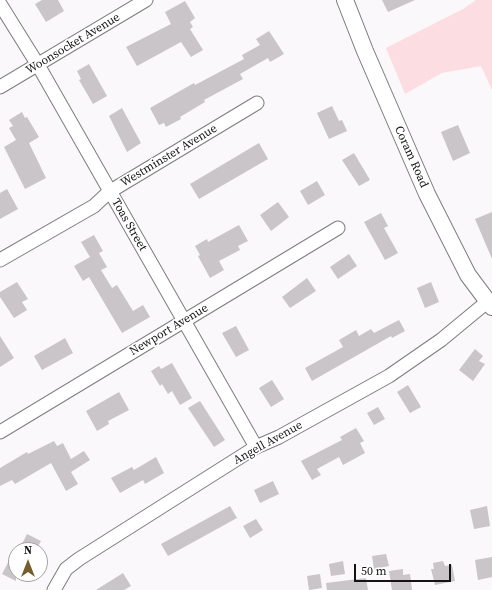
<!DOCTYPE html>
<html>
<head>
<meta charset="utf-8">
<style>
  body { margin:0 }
  #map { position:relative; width:492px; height:590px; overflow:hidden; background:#faf8fb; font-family:"Source Serif 4",serif }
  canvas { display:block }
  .north { position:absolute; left:8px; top:542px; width:40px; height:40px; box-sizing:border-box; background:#fff; border:1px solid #a1a1a1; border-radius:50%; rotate:0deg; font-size:11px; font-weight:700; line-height:16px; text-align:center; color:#131314 }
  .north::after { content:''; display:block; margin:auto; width:14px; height:18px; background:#745e2e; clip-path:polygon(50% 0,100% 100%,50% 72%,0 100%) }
  .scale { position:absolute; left:354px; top:564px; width:97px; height:18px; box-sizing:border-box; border:2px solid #131314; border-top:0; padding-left:5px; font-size:12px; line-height:14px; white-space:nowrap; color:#131314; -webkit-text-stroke:3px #fff; paint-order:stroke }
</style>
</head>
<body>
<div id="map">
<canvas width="492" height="590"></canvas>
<div class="north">N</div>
<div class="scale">50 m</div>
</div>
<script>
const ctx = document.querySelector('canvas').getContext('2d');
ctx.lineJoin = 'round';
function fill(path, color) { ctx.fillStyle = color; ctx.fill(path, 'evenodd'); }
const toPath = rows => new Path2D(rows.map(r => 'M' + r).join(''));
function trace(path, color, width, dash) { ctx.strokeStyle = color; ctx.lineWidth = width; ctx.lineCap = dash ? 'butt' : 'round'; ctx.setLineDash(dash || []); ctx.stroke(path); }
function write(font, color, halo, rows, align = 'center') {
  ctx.font = font + ' "Source Serif 4",serif'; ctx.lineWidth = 3.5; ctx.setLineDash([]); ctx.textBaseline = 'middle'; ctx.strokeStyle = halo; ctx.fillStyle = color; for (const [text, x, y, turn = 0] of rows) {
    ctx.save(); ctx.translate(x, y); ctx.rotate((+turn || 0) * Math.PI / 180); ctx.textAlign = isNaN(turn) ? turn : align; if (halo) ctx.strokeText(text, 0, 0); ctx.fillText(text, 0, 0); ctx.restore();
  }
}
const green = toPath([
  [476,0,492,0,492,90,481,66,442,73,405,94,386,48,463,9]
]);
const building = toPath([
  [42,0,58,0,64,11,46,22,35,4],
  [382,0,415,0,388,12],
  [185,1,195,18,190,22,193,27,190,29,203,50,191,57,181,42,137,66,126,47,171,24,165,12],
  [269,31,284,54,270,62,268,58,240,74,243,79,204,100,205,102,180,117,181,119,166,127,164,123,159,125,150,108,194,83,195,85,244,59,242,55,260,45,256,39],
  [89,64,107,96,93,104,79,80,81,79,77,71],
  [332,106,339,121,342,120,347,131,329,139,317,113],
  [122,108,141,143,127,152,109,116],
  [22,112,25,118,27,117,39,137,29,143,46,178,25,189,4,147,16,140,9,128,13,126,9,120],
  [458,125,470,153,453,161,441,132],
  [259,143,268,159,199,199,190,184],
  [354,153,370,180,359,186,342,160],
  [317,181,325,195,308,205,300,191],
  [7,189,18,209,0,219,0,193],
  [278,202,289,217,271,231,260,215],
  [492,212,492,259,475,219],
  [381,213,388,226,384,228,398,253,385,260,364,222],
  [239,225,248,241,238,246,240,250,219,261,224,270,210,278,198,256,200,255,195,246,207,239,208,242],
  [94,235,103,251,99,253,107,267,101,270,112,288,117,285,133,311,143,305,150,317,122,333,89,277,83,281,74,266,90,257,81,242],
  [349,254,357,266,338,279,330,267],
  [307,278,316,291,290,308,282,297],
  [17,282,28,299,22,302,27,310,14,318,0,297,0,292],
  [431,282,439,302,425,308,417,288],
  [399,320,405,331,392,338,391,336,312,381,305,368,343,347,339,340,356,330,359,336,371,329,374,333],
  [236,326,249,350,236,357,222,333],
  [0,336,14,358,0,367],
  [65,338,73,353,42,370,34,356],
  [475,349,483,356,479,361,485,364,473,381,459,370],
  [172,363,192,398,180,405,172,391,168,394,162,384,160,386,151,371,159,366,161,369],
  [272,380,284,399,271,407,259,388],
  [408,385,421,407,410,413,397,392],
  [119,392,129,410,108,421,109,424,97,431,86,411],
  [200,401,225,440,214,447,188,408],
  [378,407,385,419,374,425,367,413],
  [356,428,364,441,360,443,365,453,343,465,339,457,317,469,321,475,312,480,301,461,342,440,340,437],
  [54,441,57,446,63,443,71,459,84,451,90,460,71,472,78,484,66,491,51,463,15,484,12,480,0,486,0,468,27,452,28,454],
  [156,457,164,473,145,484,143,480,120,493,111,478,132,467,134,470],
  [273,481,279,494,260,503,254,490],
  [230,506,237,518,168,556,161,544],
  [487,506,490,526,474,529,470,510],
  [256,519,263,530,250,538,243,526],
  [27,534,41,541,36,550,19,550],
  [16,547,16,581,2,574],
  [386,554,389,566,374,569,372,556],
  [492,557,492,577,478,580,475,560],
  [343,561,345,574,331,576,329,564],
  [443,561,445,566,452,565,455,581,435,585,431,569,434,569,433,563],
  [403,569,403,575,410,574,412,590,392,590,389,571],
  [123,573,131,586,124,590,96,590],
  [320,574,322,588,309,590,307,576],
  [366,578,368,590,327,590,326,583]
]);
const minor = toPath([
  [0,4,38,65,256,447],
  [0,87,146,0],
  [0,260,94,206,109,192,257,103],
  [0,432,338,228],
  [54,590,66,569,79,559,256,447,279,437,389,376,441,340,487,302]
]);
const tertiary = toPath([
  [345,0,365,51,427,194,468,275,492,307]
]);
const streetNames = [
  ["Woonsocket Avenue",73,44,-31],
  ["Westminster Avenue",169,156,-31],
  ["Coram Road",411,157,66],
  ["Toas Street",129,225,60],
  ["Newport Avenue",169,330,-31],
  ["Angell Avenue",268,443,-29]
];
fill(green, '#fcdde2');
fill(building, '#c9c5c8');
trace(minor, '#7d7c7e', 15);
trace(tertiary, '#7d7c7e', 18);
trace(minor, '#fff', 13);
trace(tertiary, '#fff', 16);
write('12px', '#131314', '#fff', streetNames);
</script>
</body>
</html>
